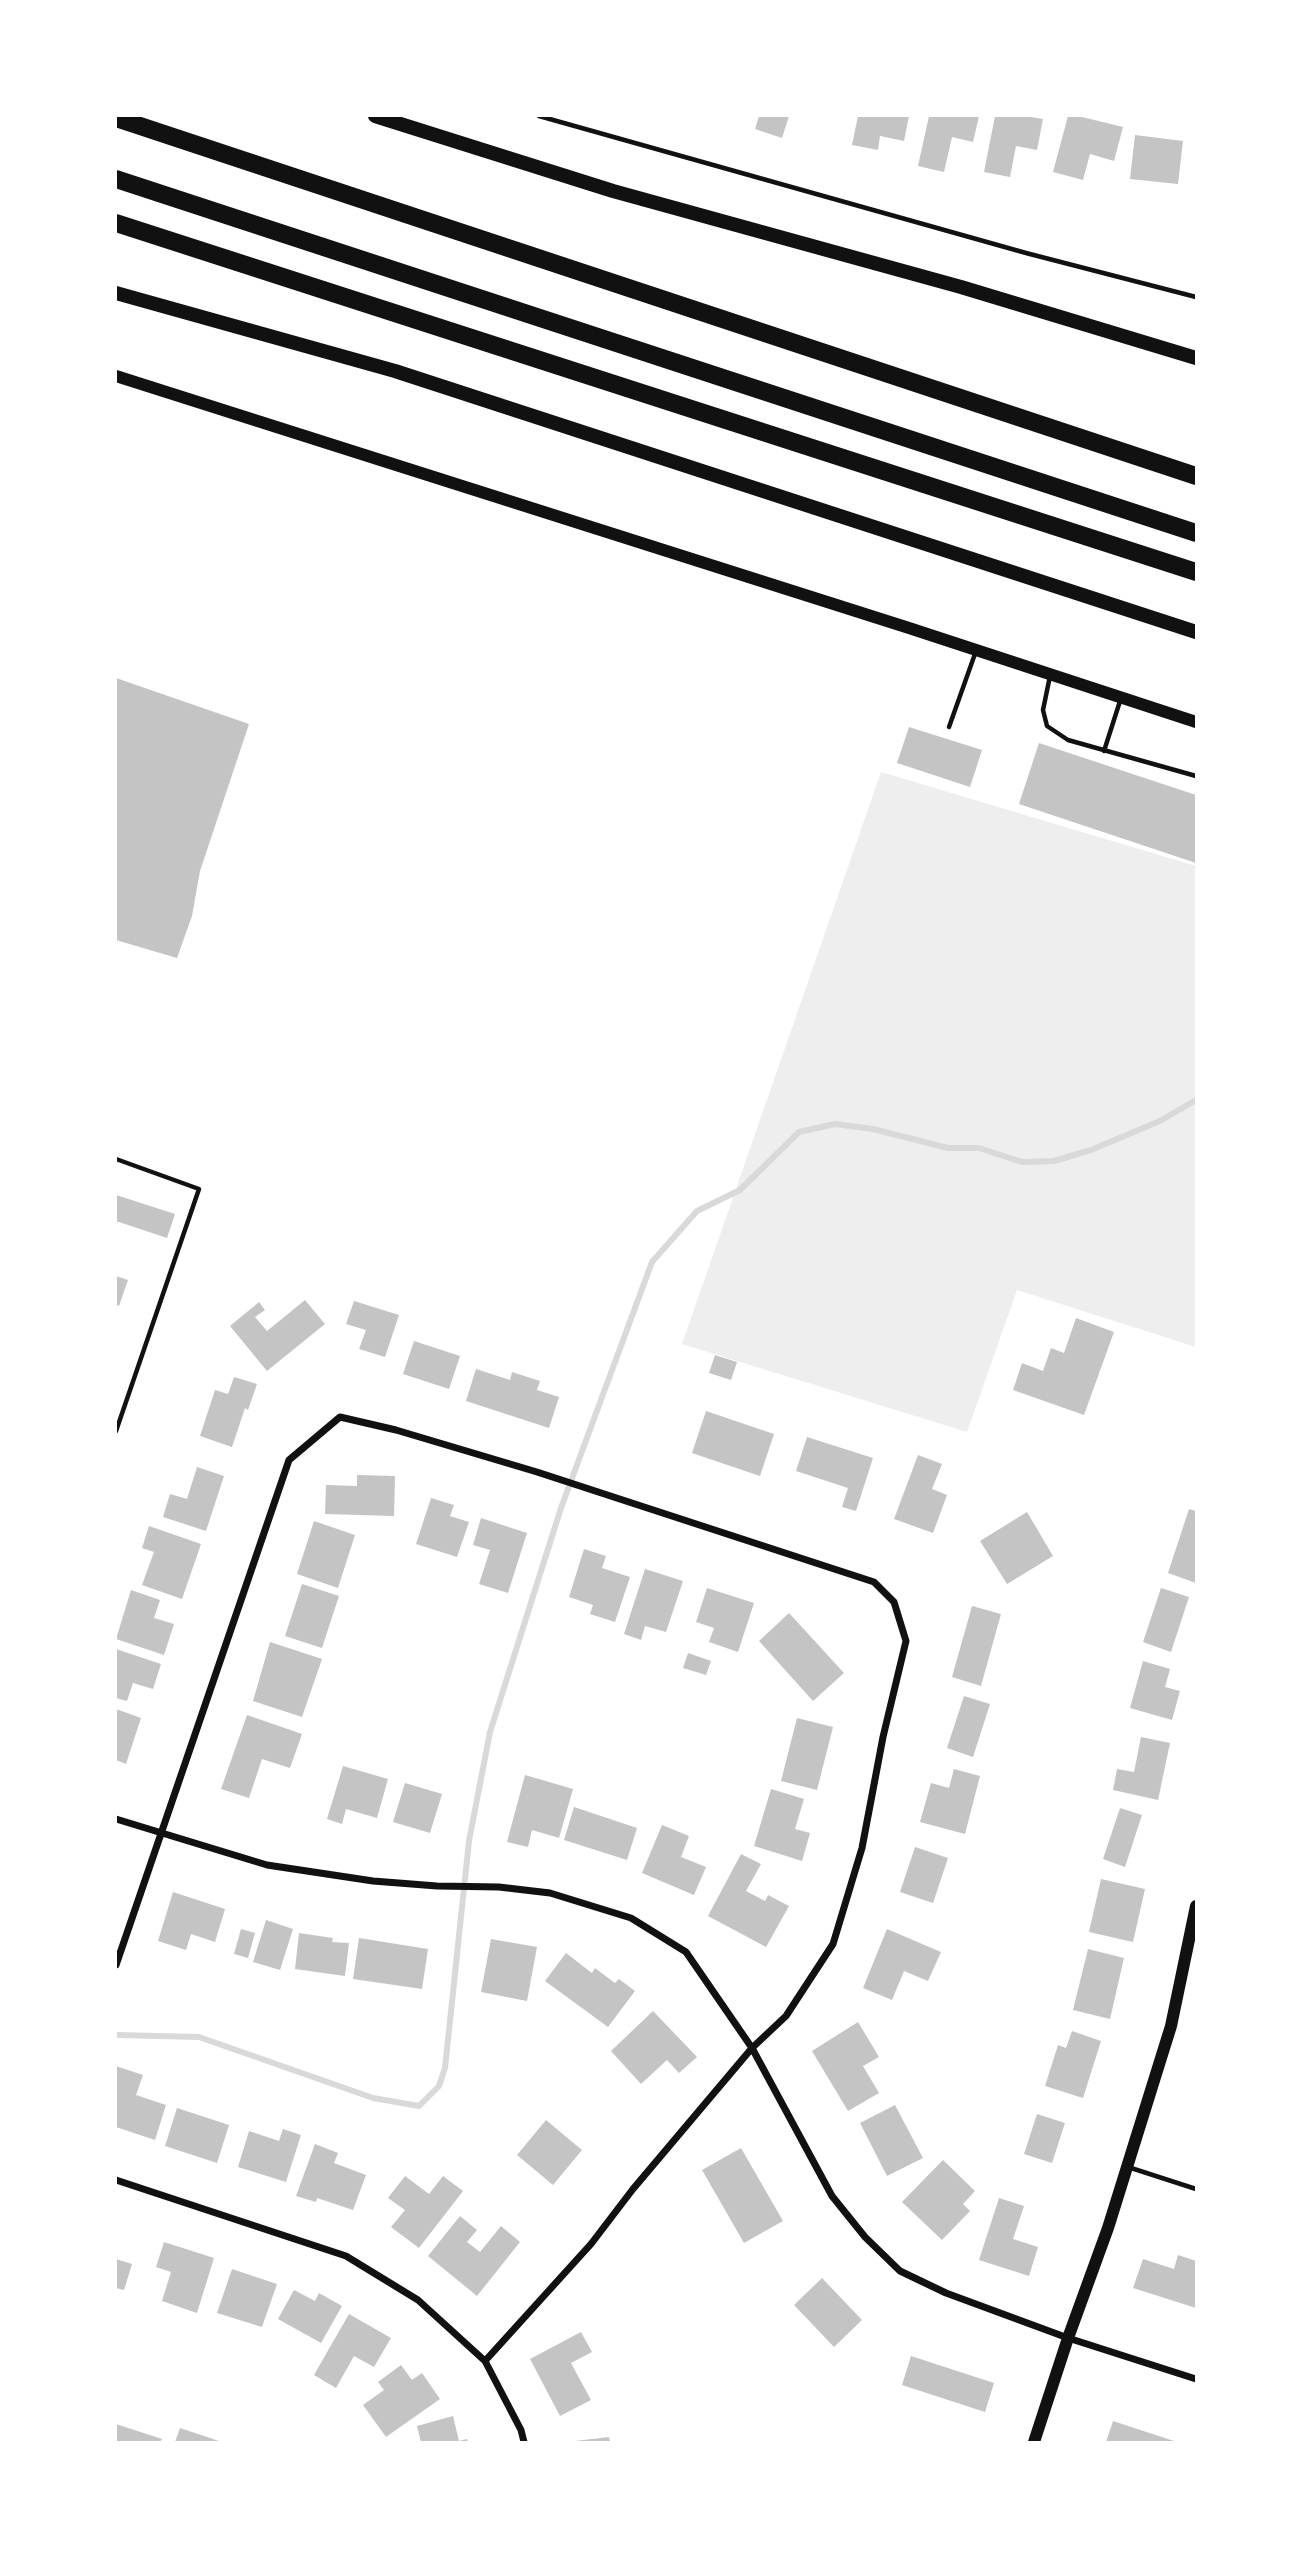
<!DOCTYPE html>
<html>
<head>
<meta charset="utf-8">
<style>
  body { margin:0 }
  #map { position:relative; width:1312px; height:2558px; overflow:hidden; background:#fff; font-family:Manrope,sans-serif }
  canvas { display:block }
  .frame { position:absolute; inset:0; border:117px solid #fff; pointer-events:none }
</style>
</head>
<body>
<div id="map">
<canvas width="1312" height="2558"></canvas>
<div class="frame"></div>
</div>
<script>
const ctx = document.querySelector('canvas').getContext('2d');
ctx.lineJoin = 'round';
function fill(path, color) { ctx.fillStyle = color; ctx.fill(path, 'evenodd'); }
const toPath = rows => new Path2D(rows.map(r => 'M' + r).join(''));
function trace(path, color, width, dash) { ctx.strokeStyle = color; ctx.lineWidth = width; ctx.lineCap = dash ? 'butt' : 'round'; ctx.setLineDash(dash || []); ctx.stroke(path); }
const green = toPath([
  [881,772,1196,866,1196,1347,1017,1290,967,1432,682,1344]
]);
const stream = toPath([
  [116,2035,199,2037,373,2098,419,2106,439,2086,445,2068,469,1841,490,1732,561,1508,652,1262,697,1211,740,1190,799,1132,835,1124,873,1129,948,1148,979,1148,1022,1162,1054,1161,1091,1150,1160,1121,1196,1100]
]);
const building = toPath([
  [759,116,789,116,782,138,755,129],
  [858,116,909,116,904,141,880,136,878,150,852,145],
  [929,116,979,116,973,142,952,137,944,172,918,166],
  [995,116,1025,116,1043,119,1037,150,1016,146,1010,177,984,172],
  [1068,116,1078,116,1123,127,1114,161,1090,154,1083,180,1053,172],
  [1135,135,1183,141,1178,184,1130,179],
  [116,678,249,724,200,871,192,916,177,958,116,940],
  [909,727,982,750,970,787,897,763],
  [1039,743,1196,795,1196,863,1019,804],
  [116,1195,175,1214,167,1238,116,1221],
  [116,1276,128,1280,119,1306,116,1305],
  [305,1300,325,1324,267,1371,230,1326,259,1302,265,1310,255,1317,267,1331],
  [354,1301,399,1315,385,1357,359,1349,366,1330,346,1324],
  [1076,1318,1114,1332,1084,1415,1013,1390,1022,1363,1043,1371,1051,1348,1064,1353],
  [414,1341,460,1356,449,1389,403,1374],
  [715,1355,737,1362,731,1380,709,1373],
  [476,1369,510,1380,512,1372,540,1381,537,1390,559,1397,549,1428,466,1401],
  [234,1377,257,1384,248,1410,245,1408,232,1447,200,1436,215,1390,228,1394],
  [706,1411,774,1434,760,1476,692,1453],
  [807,1437,873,1458,856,1511,842,1507,848,1488,796,1471],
  [918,1455,942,1464,932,1489,947,1495,933,1533,894,1519],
  [197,1467,224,1476,206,1531,163,1517,170,1494,187,1499],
  [357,1475,395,1476,394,1516,325,1514,326,1485,357,1486],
  [431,1498,454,1505,450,1516,469,1522,457,1557,416,1544],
  [1189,1509,1196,1511,1196,1583,1168,1573],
  [1027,1512,1053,1556,1007,1584,980,1541],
  [481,1518,527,1533,508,1593,479,1584,490,1550,473,1545],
  [314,1521,355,1535,338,1588,297,1574],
  [149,1526,201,1544,182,1599,142,1585,154,1552,142,1548],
  [584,1549,606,1556,602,1568,630,1577,615,1622,590,1614,593,1605,569,1597],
  [645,1569,683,1581,666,1632,645,1626,641,1640,624,1634],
  [302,1584,339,1596,322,1648,285,1636],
  [707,1588,754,1603,738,1652,709,1642,714,1628,696,1622],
  [1161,1588,1189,1597,1171,1652,1143,1642],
  [131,1590,160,1600,154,1618,174,1624,164,1655,116,1639],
  [972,1606,1001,1614,981,1686,952,1677],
  [789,1613,844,1673,813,1701,759,1641],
  [270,1642,322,1659,302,1717,253,1701],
  [116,1649,161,1664,153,1689,133,1683,127,1701,116,1698],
  [688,1653,711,1661,706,1675,683,1668],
  [1143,1661,1170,1669,1165,1687,1180,1691,1172,1720,1130,1708],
  [964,1696,990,1704,973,1757,947,1748],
  [116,1709,141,1718,126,1764,116,1760],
  [247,1715,302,1734,290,1768,262,1759,249,1798,221,1789],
  [797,1718,833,1727,817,1790,781,1781],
  [1141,1737,1170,1743,1158,1800,1113,1790,1117,1769,1134,1772],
  [343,1766,388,1779,377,1818,346,1809,342,1824,327,1819],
  [954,1769,980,1776,965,1834,920,1822,931,1783,949,1788],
  [525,1775,573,1789,559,1838,532,1830,528,1847,507,1842],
  [405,1783,442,1794,430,1833,393,1822],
  [771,1789,804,1799,795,1829,810,1833,802,1861,754,1846],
  [574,1807,637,1828,627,1860,564,1840],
  [1120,1808,1142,1815,1125,1867,1103,1859],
  [662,1825,689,1836,681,1857,706,1867,694,1895,642,1873],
  [915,1847,948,1858,933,1903,900,1892],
  [741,1854,761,1864,746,1891,765,1901,768,1895,789,1906,766,1947,708,1916],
  [1101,1879,1145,1889,1133,1942,1089,1932],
  [173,1892,225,1909,215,1942,191,1934,186,1950,158,1941],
  [266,1920,293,1929,280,1970,253,1962],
  [241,1929,255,1933,248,1958,234,1954],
  [887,1929,941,1952,928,1981,904,1971,892,2000,863,1988],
  [299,1933,333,1938,332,1942,349,1943,345,1976,295,1969],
  [359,1938,428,1949,422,1989,353,1979],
  [491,1939,537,1947,527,2001,481,1992],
  [1088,1949,1124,1958,1110,2019,1073,2010],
  [566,1953,592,1973,595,1968,615,1983,619,1979,635,1991,608,2027,545,1981],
  [653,2011,697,2057,679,2073,667,2060,641,2084,611,2051],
  [858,2022,879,2057,863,2066,879,2093,848,2111,812,2051],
  [1072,2031,1101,2041,1083,2098,1045,2086,1058,2045,1066,2048],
  [116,2066,143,2075,136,2095,166,2105,155,2140,116,2127],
  [895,2105,923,2158,887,2176,860,2123],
  [177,2108,229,2125,217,2163,165,2146],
  [1037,2114,1065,2123,1052,2163,1024,2154],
  [546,2120,582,2150,553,2185,517,2155],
  [283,2129,301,2135,286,2182,238,2167,249,2131,279,2141],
  [315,2144,338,2153,334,2163,366,2175,353,2210,317,2198,316,2202,296,2196],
  [741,2148,783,2221,744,2243,702,2170],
  [943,2160,975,2191,963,2204,970,2211,942,2240,902,2202],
  [405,2176,429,2194,443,2176,463,2191,419,2248,391,2227,405,2210,388,2198],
  [999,2198,1024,2206,1013,2239,1038,2247,1029,2276,979,2260],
  [460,2216,477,2230,467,2242,480,2252,501,2226,520,2242,477,2296,428,2256],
  [164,2242,214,2258,197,2313,162,2301,171,2272,156,2267],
  [1178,2255,1196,2261,1196,2308,1133,2288,1143,2259,1174,2269],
  [116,2259,132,2264,124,2290,116,2288],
  [232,2269,277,2284,262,2327,217,2313],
  [822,2278,862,2320,834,2347,794,2305],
  [294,2290,315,2301,319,2293,342,2306,321,2343,278,2319],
  [349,2314,391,2338,374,2367,354,2356,336,2388,314,2375],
  [581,2332,592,2352,571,2363,591,2400,560,2416,530,2359],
  [911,2356,994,2383,985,2412,902,2385],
  [401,2365,412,2380,422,2373,440,2399,386,2437,363,2405,384,2390,378,2382],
  [453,2416,459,2441,467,2439,468,2442,421,2442,417,2426],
  [1113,2421,1177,2442,1106,2442],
  [116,2424,162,2439,160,2442,116,2442],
  [180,2428,222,2442,175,2442],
  [609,2437,610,2442,575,2442,575,2441]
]);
const service = toPath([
  [539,116,1026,253,1196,297],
  [1050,676,1043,710,1047,726,1068,740,1196,776],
  [949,727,976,651],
  [1104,751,1121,698],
  [116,1159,199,1189,116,1431],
  [1128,2167,1196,2189]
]);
const minor = toPath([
  [116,1819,267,1865,373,1881,437,1886,499,1887,550,1893,631,1918,686,1952,752,2048,832,2196,865,2237,900,2271,946,2293,1068,2338,1196,2379],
  [116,1965,289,1460,340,1417,396,1430,537,1472,874,1582,894,1602,906,1641,883,1737,862,1848,833,1944,786,2016,752,2048,633,2189,591,2244,485,2361],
  [116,2180,346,2256,418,2300,485,2361,521,2430,524,2442]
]);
const tertiary = toPath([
  [116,376,909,628,1196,722],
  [1034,2442,1068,2338,1108,2228,1171,2026,1196,1906]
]);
const secondary = toPath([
  [375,116,613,191,961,287,1196,358],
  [116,293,395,371,1196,632]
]);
const motorway = toPath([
  [116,118,1196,476],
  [116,179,1196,533],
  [116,223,1196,572]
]);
fill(green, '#eee');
trace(stream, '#d9d9d9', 6);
fill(building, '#c4c4c4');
trace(service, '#111', 4.5);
trace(minor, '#111', 7);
trace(tertiary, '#111', 12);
trace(secondary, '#111', 14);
trace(motorway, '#111', 18);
</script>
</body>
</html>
